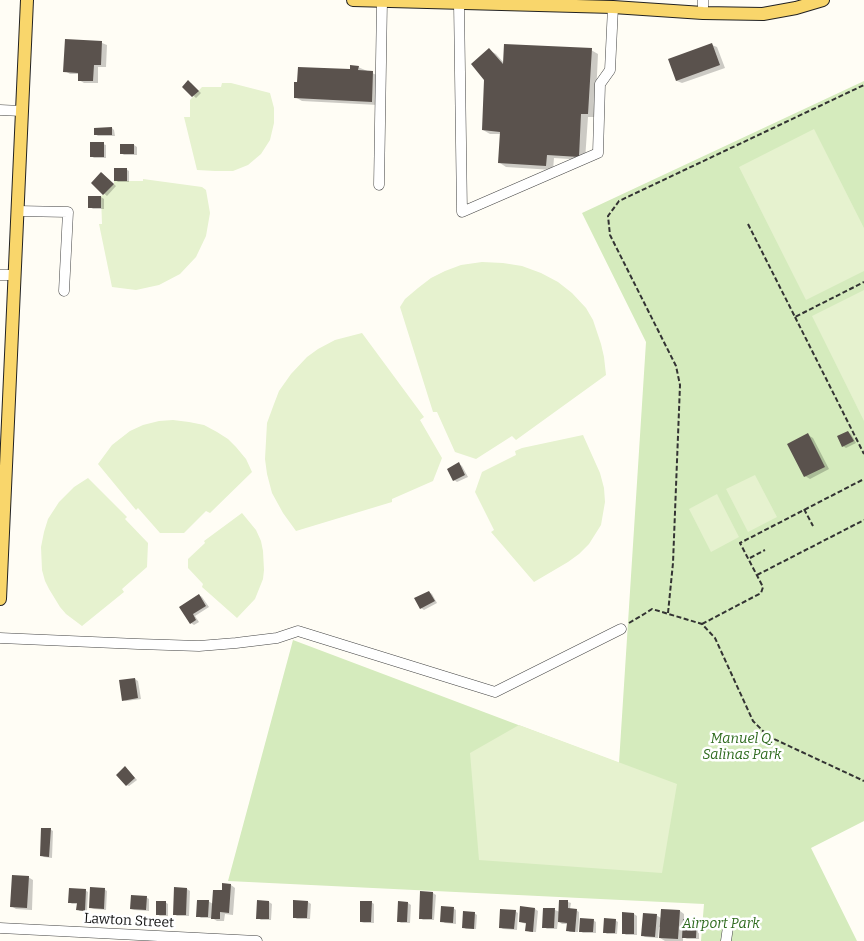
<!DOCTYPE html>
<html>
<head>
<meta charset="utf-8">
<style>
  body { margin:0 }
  canvas { display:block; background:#fffdf5 }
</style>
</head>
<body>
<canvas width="864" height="941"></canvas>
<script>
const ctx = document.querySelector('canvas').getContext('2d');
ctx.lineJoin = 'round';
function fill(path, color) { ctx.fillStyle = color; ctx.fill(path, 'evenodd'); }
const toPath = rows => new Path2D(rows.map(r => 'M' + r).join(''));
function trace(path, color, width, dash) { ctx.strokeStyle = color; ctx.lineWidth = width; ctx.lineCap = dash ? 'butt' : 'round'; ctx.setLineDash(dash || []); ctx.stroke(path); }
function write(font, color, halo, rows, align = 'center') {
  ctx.font = font + ' Bitter,serif'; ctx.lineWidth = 5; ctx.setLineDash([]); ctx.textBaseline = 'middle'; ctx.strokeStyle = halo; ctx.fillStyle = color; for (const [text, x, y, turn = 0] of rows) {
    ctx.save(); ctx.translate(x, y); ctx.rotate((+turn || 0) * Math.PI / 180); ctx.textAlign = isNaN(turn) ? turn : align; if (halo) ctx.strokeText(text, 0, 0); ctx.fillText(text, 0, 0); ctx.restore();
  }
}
const green = toPath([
  [864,81,864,821,811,848,857,941,701,941,704,904,228,881,293,640,619,763,646,342,582,213]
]);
const pitch = toPath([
  [222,83,231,83,270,93,274,108,274,123,270,140,261,154,248,165,233,171,215,171,197,170,184,117,190,117,190,100,202,87,221,87],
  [814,129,864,228,864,271,806,300,739,167],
  [143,179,202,187,206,190,210,213,206,236,196,257,180,274,159,285,136,290,112,287,99,224,102,224,101,196,103,195,114,184,114,181,143,181],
  [482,262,503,263,522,266,541,273,558,282,572,293,586,308,593,320,601,344,604,357,606,375,516,440,512,436,476,459,455,452,437,412,433,412,400,307,405,299,418,288,431,278,445,271,461,265],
  [864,290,864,421,812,316],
  [362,333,424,417,420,420,442,458,433,481,392,499,392,502,296,531,283,513,272,493,267,474,265,459,267,423,274,404,279,391,291,374,307,357,318,349,335,340],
  [173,420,189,422,204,425,217,432,228,439,236,447,246,459,252,472,210,513,206,511,184,533,160,533,138,508,136,510,98,464,112,445,130,431,143,425,159,421],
  [583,435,600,473,604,488,605,502,601,525,589,544,579,554,568,562,534,582,491,532,494,530,475,492,482,472,516,455,515,451,522,448],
  [755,475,777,517,748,532,726,489],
  [88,478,127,517,125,519,148,543,147,567,122,589,124,592,82,626,66,614,60,607,49,589,45,581,42,570,41,547,44,532,48,519,59,502,74,487],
  [717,494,739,537,711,552,689,509],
  [242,513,256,530,261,541,263,551,264,570,263,579,255,599,237,618,202,587,203,584,188,568,188,559,205,543,204,541],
  [519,725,677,784,662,873,479,860,470,753]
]);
const shadow = toPath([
  [66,41,102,43,107,45,106,67,98,67,98,83,84,83,79,80,80,74,70,74,65,71],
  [712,45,717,47,725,68,682,83,677,81,670,60],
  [489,50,496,54,504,63,591,50,598,54,595,117,588,117,585,160,554,158,553,170,506,167,500,163,501,134,490,134,483,130],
  [358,67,379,76,378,105,302,101,295,97],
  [191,83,201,93,196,98,184,87],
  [112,128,114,130,115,136,98,136,95,134],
  [103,144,106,145,106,158,94,158,91,156],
  [121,145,134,145,137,147,137,155,124,155,121,153],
  [126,169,129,171,129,182,118,182,115,180],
  [102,173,116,186,107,196,92,183],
  [101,197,104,199,104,209,93,209,90,207],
  [848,432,851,434,856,443,846,448,843,446,838,437],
  [808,435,813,438,829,469,810,479,805,476],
  [459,464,462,466,468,477,457,482,454,480],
  [429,592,432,594,437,603,424,610,421,608],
  [199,595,202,597,209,607,195,616,199,622,194,625,191,623,180,607],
  [135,679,138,681,141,699,126,701,123,700],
  [128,770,137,780,129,786,126,785],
  [50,829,53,831,52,858,44,857,41,855],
  [28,877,33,880,32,910,16,909,11,906],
  [231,885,235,888,233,915,225,914,224,921,217,921,212,918,201,918,198,916,208,901,213,904,223,892],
  [104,889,107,891,106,910,94,909,91,908],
  [187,889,190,891,189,916,177,916,174,914],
  [85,890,88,892,87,911,80,911,77,909,78,904,72,904,69,902],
  [433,893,436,895,434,920,423,920,420,918],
  [146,897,149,899,149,911,134,910,131,909],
  [165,902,168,904,168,916,160,916,157,914],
  [269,902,272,904,271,920,261,920,258,918],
  [308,902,311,904,310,919,297,919,294,917],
  [371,902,374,904,374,923,364,923,361,922],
  [568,902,571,903,570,909,576,910,579,912,579,920,593,920,596,922,596,933,583,933,580,931,581,920,579,920,578,932,570,932,567,930,568,924,562,924,558,921,557,929,547,929,544,927,545,909,555,910,560,912],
  [408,903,411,905,410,923,401,923,398,921],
  [453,908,456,910,456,924,445,923,442,921],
  [535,909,538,911,536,932,530,932,527,930,527,924,523,923,519,921],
  [515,911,518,913,517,930,503,929,500,927],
  [680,911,684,914,684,920,696,920,699,922,699,939,687,939,683,937,683,941,665,941,660,938,661,928,659,927,658,938,645,937,642,935,656,915,661,918],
  [474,913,477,915,476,929,466,929,463,927],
  [624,914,634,914,637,916,637,935,626,935,623,933],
  [615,920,618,922,617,934,607,934,604,932]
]);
const building = toPath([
  [65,39,102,41,101,65,94,65,93,81,78,81,78,73,63,72],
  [712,43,720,65,676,81,668,59],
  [504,44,592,48,588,114,581,114,579,157,547,155,546,166,498,163,500,132,482,130,484,80,471,64,489,48,503,64],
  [350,65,359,66,358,70,373,71,372,102,294,98,294,82,297,82,298,67,350,69],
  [188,80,199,91,192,97,182,87],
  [112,127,112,135,94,135,94,128],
  [90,142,104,142,104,157,90,157],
  [120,144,134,144,134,154,120,154],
  [114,168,127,168,127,181,114,181],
  [101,172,114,184,103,195,91,183],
  [88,196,101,196,101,208,88,208],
  [848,431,854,441,842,447,837,436],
  [808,433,825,467,804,477,787,444],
  [459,462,465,475,453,481,447,469],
  [429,591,435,601,420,609,414,598],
  [199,594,206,606,193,614,196,620,190,624,179,607],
  [135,678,138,698,122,701,119,680],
  [125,766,135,778,126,786,116,775],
  [41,828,51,828,49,857,40,856],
  [12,875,29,876,27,908,10,907],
  [222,883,231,884,229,913,220,912,220,919,211,919,213,890,222,890],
  [90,887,105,888,104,909,89,908],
  [174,887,187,888,186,915,173,915],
  [69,888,86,889,85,911,76,910,77,903,68,903],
  [420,891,433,892,432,919,419,919],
  [131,895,147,896,146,910,130,909],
  [197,900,209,900,208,917,196,917],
  [257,900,269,901,269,919,256,919],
  [293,900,308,901,307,918,293,918],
  [559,900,568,900,568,908,577,909,575,932,566,931,567,923,558,922],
  [156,901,166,901,166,915,156,915],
  [360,901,372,901,371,922,360,922],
  [398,901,408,902,407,922,397,922],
  [441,906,454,907,453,923,440,922],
  [520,906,535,908,533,932,525,931,526,923,519,922],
  [543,908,555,908,554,928,542,928],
  [500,909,516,910,514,929,499,928],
  [661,909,680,910,678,939,659,938],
  [463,911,475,912,474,929,462,928],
  [622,912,634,913,634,934,622,934],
  [643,913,657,914,655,937,641,936],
  [580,918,594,919,593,932,579,932],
  [604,918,616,919,615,933,603,933],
  [683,919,697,919,696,938,682,938]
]);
const path = toPath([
  [748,224,795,317,864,282],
  [795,317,864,454],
  [804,509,813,526],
  [750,558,765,550],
  [757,575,864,520],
  [668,613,673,563,680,385,676,366,610,235,608,216,619,201,864,85],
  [629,623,641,616,652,609,702,624,715,638,753,721,764,732,774,739,864,781],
  [702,624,761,593,763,587,740,543,864,479]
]);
const minor = toPath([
  [459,3,462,212,598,153,600,84,610,70,613,7],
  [703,13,703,0],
  [0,110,22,111],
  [379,185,382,1],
  [18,211,68,212,64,291],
  [0,275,15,275],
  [0,638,138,644,199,646,236,643,277,638,298,631,495,692,621,629],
  [0,928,257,941],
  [726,941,728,927]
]);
const major = toPath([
  [353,0,613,7,703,13,763,14,796,8,823,0],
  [0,599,27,0]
]);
const parkNames = [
  ["Manuel Q.",742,739],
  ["Salinas Park",742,755],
  ["Airport Park",721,924]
];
const streetNames = [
  ["Lawton Street",129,921,3]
];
fill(green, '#d5ebbd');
fill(pitch, '#e6f2cf');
fill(shadow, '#0003');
fill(building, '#5a524d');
trace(minor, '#444', 11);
trace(major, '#222', 14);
trace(path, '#333', 2, [5, 2.5]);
trace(minor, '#fff', 10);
trace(major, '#f9d66b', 12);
write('italic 14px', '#2f6b1f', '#fff', parkNames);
write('14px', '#111', '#fff', streetNames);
</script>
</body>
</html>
